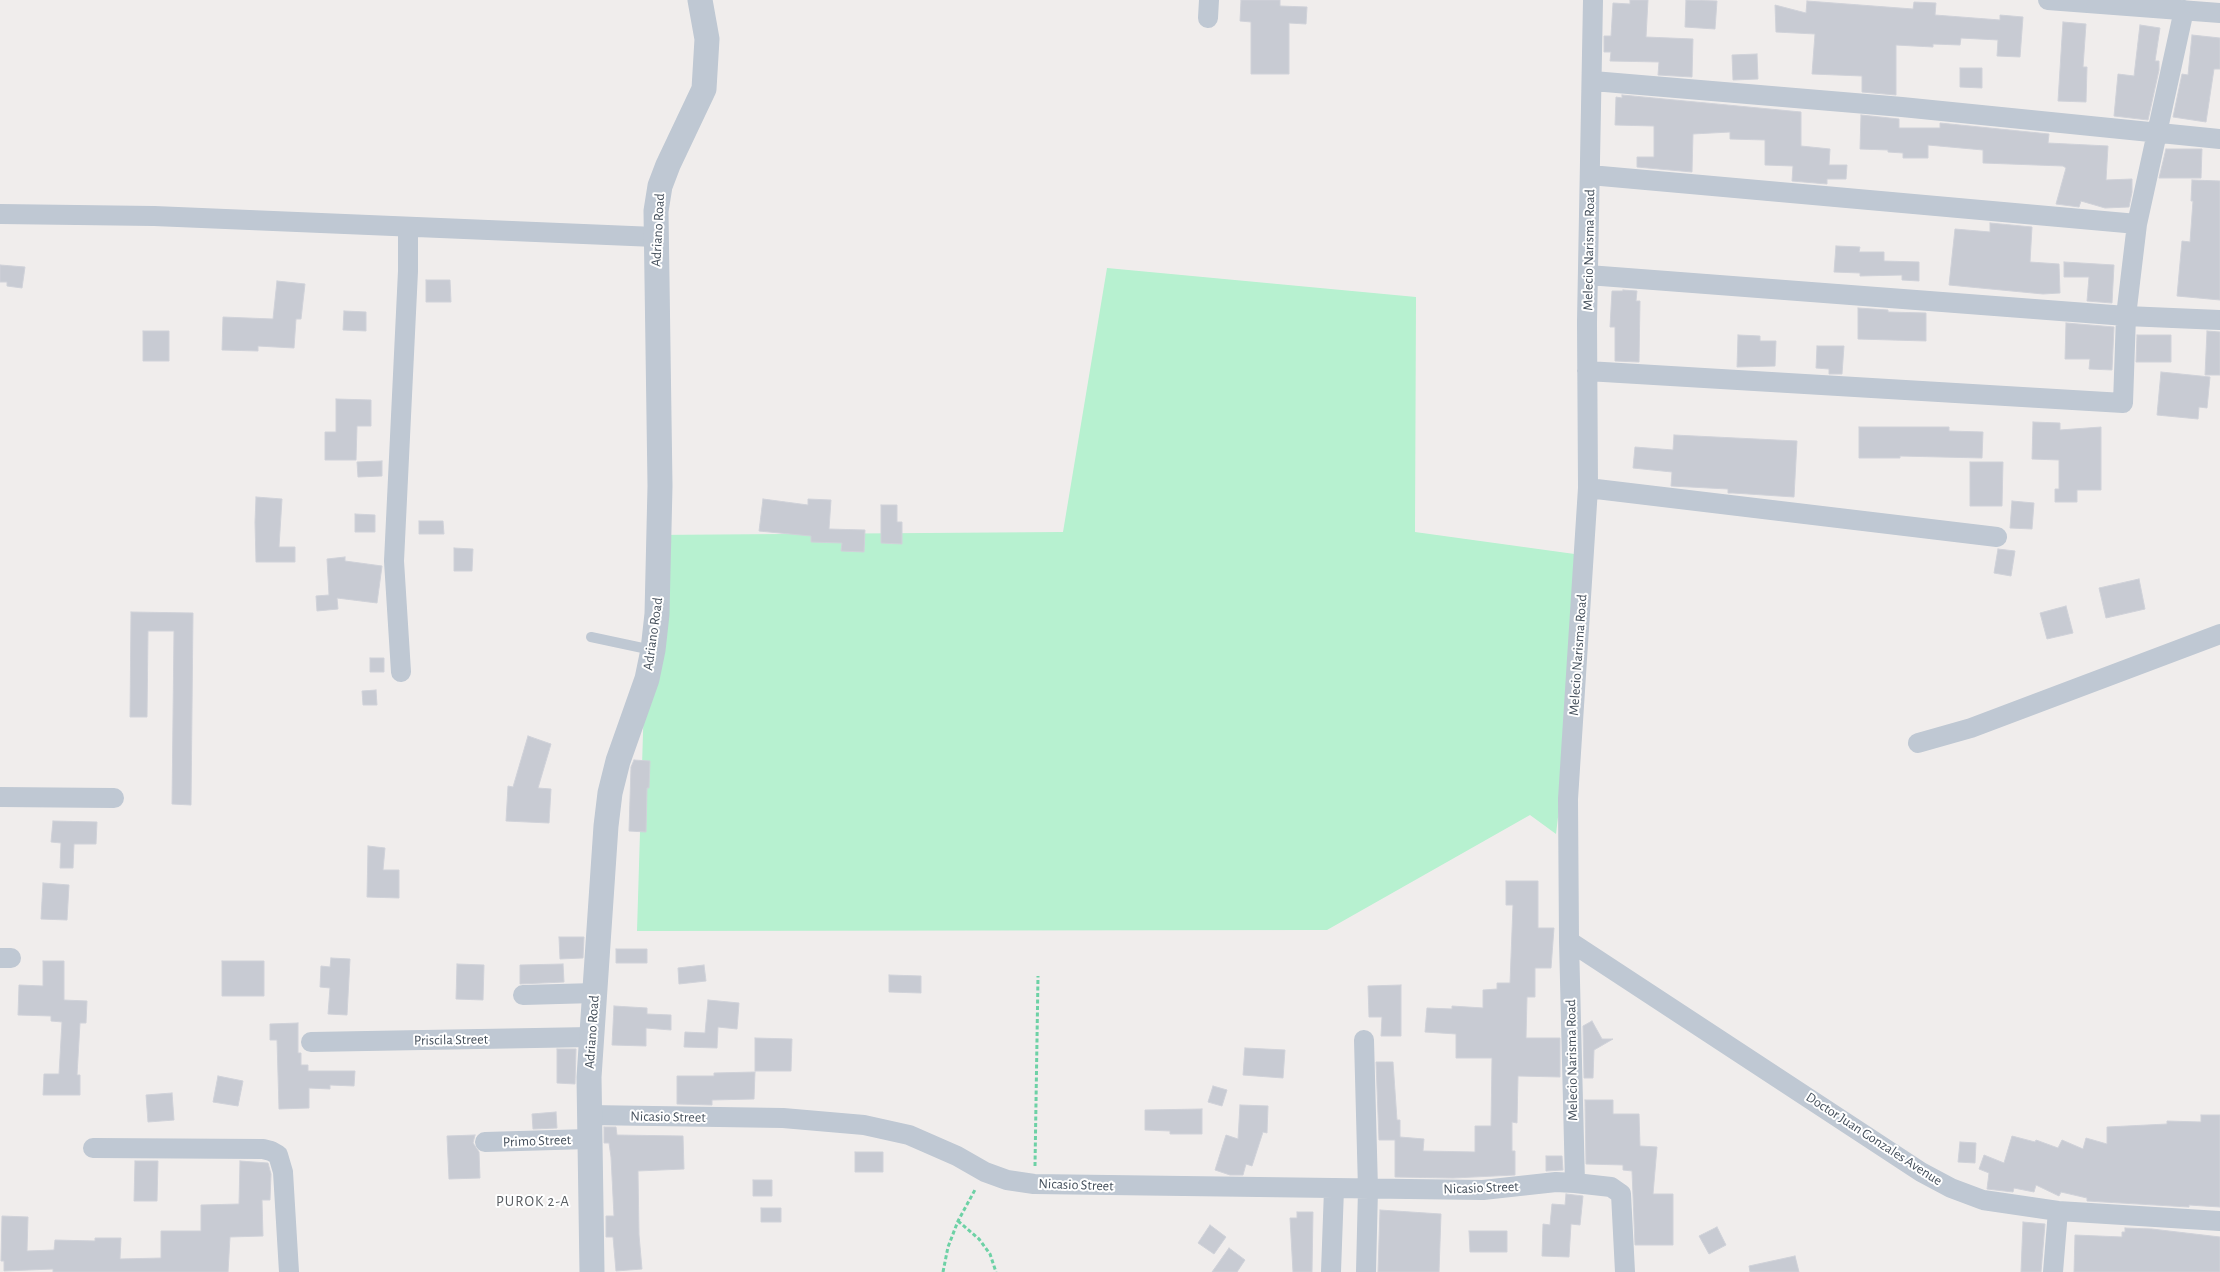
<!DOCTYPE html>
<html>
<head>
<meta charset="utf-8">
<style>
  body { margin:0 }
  canvas { display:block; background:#f0edec }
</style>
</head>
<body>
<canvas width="2220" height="1272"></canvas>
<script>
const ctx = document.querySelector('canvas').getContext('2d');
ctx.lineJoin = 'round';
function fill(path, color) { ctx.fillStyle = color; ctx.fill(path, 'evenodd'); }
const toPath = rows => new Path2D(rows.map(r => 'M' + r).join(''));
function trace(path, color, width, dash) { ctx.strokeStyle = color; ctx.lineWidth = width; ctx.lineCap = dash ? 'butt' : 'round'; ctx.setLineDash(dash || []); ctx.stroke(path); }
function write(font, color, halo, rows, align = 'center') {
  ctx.font = font + ' "Alegreya Sans",sans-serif'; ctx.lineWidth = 4; ctx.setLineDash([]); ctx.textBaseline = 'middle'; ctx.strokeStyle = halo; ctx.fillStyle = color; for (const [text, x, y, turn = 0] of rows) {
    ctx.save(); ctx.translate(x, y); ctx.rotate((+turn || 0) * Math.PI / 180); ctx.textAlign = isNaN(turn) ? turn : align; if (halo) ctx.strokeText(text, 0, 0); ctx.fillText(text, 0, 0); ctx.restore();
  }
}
const green = toPath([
  [1107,268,1416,297,1415,532,1589,556,1556,834,1530,815,1327,930,637,931,649,535,1063,532]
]);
const building = toPath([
  [1241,0,1280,0,1280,6,1307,7,1306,24,1289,23,1289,74,1251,74,1251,22,1240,21,1241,0],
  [1630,0,1648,0,1646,37,1693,39,1692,77,1658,75,1659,62,1610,61,1611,52,1604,52,1604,36,1611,36,1613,3,1630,4,1630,0],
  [1686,0,1717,1,1715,29,1685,27,1686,0],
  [1807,1,1913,9,1914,2,1936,3,1935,15,2000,20,2000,15,2023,17,2020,57,1997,56,1998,40,1961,38,1960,45,1933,44,1933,47,1896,45,1896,95,1862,92,1862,76,1812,74,1815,34,1776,32,1775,5,1806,13,1807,1],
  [2063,22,2086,24,2083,67,2087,67,2086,102,2058,101,2063,22],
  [2140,25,2160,28,2155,61,2159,61,2159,70,2148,120,2114,116,2118,74,2134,76,2140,25],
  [2192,35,2220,38,2220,69,2214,69,2206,122,2173,117,2182,74,2188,75,2192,35],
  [1757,54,1758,79,1733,80,1732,55,1757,54],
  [1960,68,1982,68,1982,88,1960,87,1960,68],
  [1622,95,1801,112,1801,146,1830,149,1829,165,1847,165,1846,179,1827,179,1827,184,1792,181,1793,166,1765,165,1765,140,1730,139,1730,132,1693,134,1692,172,1637,167,1637,157,1654,157,1654,126,1615,125,1616,97,1622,98,1622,95],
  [1861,115,1899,119,1899,128,1940,128,1940,123,2049,134,2048,143,2108,146,2106,180,2132,179,2132,192,2129,207,2105,208,2081,201,2079,207,2056,204,2066,168,2063,166,1983,163,1983,150,1928,145,1928,158,1903,158,1903,153,1888,152,1888,150,1860,149,1861,115],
  [2166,149,2202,149,2201,178,2159,178,2166,149],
  [2192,180,2220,181,2220,300,2177,296,2182,241,2190,242,2193,201,2191,201,2192,180],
  [1990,223,2032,227,2030,262,2059,264,2060,293,2043,294,1949,285,1955,229,1990,232,1990,223],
  [1836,246,1860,247,1859,252,1884,252,1884,261,1919,262,1919,281,1902,280,1902,275,1860,276,1860,273,1834,272,1836,246],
  [2064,262,2114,265,2112,303,2087,301,2089,277,2064,277,2064,262],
  [0,265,25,267,22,288,7,286,7,282,0,282,0,265],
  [426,280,450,280,451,302,426,302,426,280],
  [277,281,305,284,301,319,296,319,294,348,258,346,258,351,222,350,223,317,273,319,277,281],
  [1623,290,1637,291,1636,301,1640,301,1639,362,1615,361,1615,327,1610,327,1612,291,1623,291,1623,290],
  [1858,308,1888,310,1888,312,1926,313,1926,341,1858,339,1858,308],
  [344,311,366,312,366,331,343,330,344,311],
  [2066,323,2114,327,2112,370,2089,369,2090,359,2065,359,2066,323],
  [143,331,169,331,169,361,143,361,143,331],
  [2207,331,2220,332,2220,375,2205,375,2207,331],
  [1738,335,1760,336,1760,341,1776,341,1775,366,1737,367,1738,335],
  [2137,335,2171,335,2171,362,2136,362,2137,335],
  [1817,346,1844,346,1842,374,1829,374,1829,369,1816,368,1817,346],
  [2161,372,2210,377,2207,408,2199,407,2198,419,2157,415,2161,372],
  [336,399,371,400,371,426,357,426,356,460,325,460,325,432,336,432,336,399],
  [2033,422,2060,423,2060,430,2101,427,2101,490,2077,490,2077,502,2055,502,2055,489,2059,489,2059,460,2032,459,2033,422],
  [1859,427,1949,427,1949,431,1983,432,1982,458,1900,456,1900,458,1859,458,1859,427],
  [1674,435,1797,441,1794,497,1733,493,1728,493,1728,489,1671,486,1672,472,1633,468,1635,447,1673,450,1674,435],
  [382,461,382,476,358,477,357,462,382,461],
  [1970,462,2003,462,2002,506,1970,506,1970,462],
  [256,497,282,499,279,547,295,547,295,562,256,562,255,522,256,497],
  [763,499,808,505,808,499,831,500,829,529,865,530,864,552,841,551,842,543,811,542,811,536,759,531,763,499],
  [2012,501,2034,503,2032,529,2010,528,2012,501],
  [881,505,897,505,897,522,902,522,902,544,881,543,881,505],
  [355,514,375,515,375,532,355,532,355,514],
  [419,521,443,521,444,534,419,534,419,521],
  [454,548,473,549,472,571,454,571,454,548],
  [1998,549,2015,551,2011,576,1994,573,1998,549],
  [345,557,345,561,382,566,377,603,337,598,338,609,317,611,316,596,329,595,327,559,345,557],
  [2139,579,2145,609,2106,618,2099,588,2139,579],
  [2066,606,2073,633,2047,639,2040,613,2066,606],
  [131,612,193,613,191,805,172,804,174,631,148,631,147,717,130,717,131,612],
  [370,658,384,658,384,672,370,672,370,658],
  [376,690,377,705,363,705,362,691,376,690],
  [528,736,551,744,538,788,551,789,549,823,506,821,508,786,513,787,528,736],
  [634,760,650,761,649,788,647,788,646,832,629,831,631,767,634,760],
  [53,821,97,822,96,844,74,844,73,868,60,868,61,843,51,842,53,821],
  [368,846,385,848,383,870,399,870,399,898,367,897,368,846],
  [1506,881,1538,881,1538,928,1554,928,1551,968,1535,968,1535,997,1527,997,1526,1038,1560,1038,1560,1077,1518,1076,1517,1123,1512,1122,1512,1151,1515,1151,1515,1175,1453,1178,1395,1177,1395,1140,1379,1140,1376,1062,1393,1062,1397,1120,1400,1120,1400,1137,1424,1139,1423,1151,1475,1152,1475,1126,1491,1126,1492,1058,1456,1058,1456,1034,1425,1032,1427,1008,1452,1009,1452,1006,1483,1008,1483,990,1497,989,1497,983,1510,983,1513,905,1506,905,1506,881],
  [43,883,69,885,67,920,41,919,43,883],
  [559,937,584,937,583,958,560,959,559,937],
  [616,949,647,949,647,963,616,963,616,949],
  [331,958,350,959,347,1015,328,1014,330,988,320,987,321,966,330,967,331,958],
  [43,961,64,961,64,1000,87,1001,86,1023,80,1023,77,1075,80,1075,80,1095,43,1095,44,1074,59,1074,62,1022,51,1021,51,1016,18,1015,19,985,43,986,43,961],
  [222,961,264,961,264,996,222,996,222,961],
  [457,964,484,965,483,1000,456,999,457,964],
  [563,964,564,982,520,984,520,965,563,964],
  [704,965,706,981,679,984,678,968,704,965],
  [889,975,921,976,921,993,889,992,889,975],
  [1401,985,1401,1036,1381,1036,1382,1017,1369,1017,1368,986,1401,985],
  [708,1000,739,1003,737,1029,718,1027,717,1048,684,1047,685,1032,705,1033,708,1000],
  [614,1006,647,1008,647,1014,671,1015,671,1030,646,1028,646,1046,612,1045,614,1006],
  [1592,1021,1602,1039,1613,1039,1594,1050,1593,1078,1584,1078,1583,1026,1592,1021],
  [298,1023,298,1053,301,1053,301,1065,308,1065,308,1071,355,1071,354,1086,330,1085,330,1089,309,1088,309,1108,279,1109,277,1040,270,1040,270,1024,298,1023],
  [755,1038,792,1039,791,1071,755,1071,755,1038],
  [1245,1048,1285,1050,1283,1078,1243,1075,1245,1048],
  [557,1049,576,1049,575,1084,557,1083,557,1049],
  [755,1072,754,1099,712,1100,712,1105,677,1104,677,1076,714,1076,714,1073,755,1072],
  [218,1076,243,1081,238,1106,213,1102,218,1076],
  [1213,1086,1227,1090,1222,1106,1208,1102,1213,1086],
  [172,1093,174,1120,148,1122,146,1095,172,1093],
  [1585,1100,1613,1100,1613,1114,1639,1114,1640,1146,1657,1147,1653,1194,1673,1194,1673,1245,1635,1245,1632,1171,1623,1170,1623,1165,1586,1164,1585,1100],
  [1240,1105,1268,1106,1267,1133,1263,1132,1252,1166,1246,1164,1243,1175,1230,1175,1215,1170,1226,1135,1238,1139,1240,1105],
  [1202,1109,1202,1134,1170,1134,1170,1131,1145,1130,1145,1110,1202,1109],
  [556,1112,557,1128,533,1129,532,1114,556,1112],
  [2201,1115,2220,1115,2220,1207,2189,1205,2189,1207,2087,1201,2087,1198,2061,1192,2059,1196,2036,1185,2034,1192,2014,1188,2013,1192,1987,1189,1989,1173,1979,1169,1984,1155,2004,1163,2012,1136,2035,1142,2036,1140,2058,1148,2062,1140,2083,1149,2086,1138,2107,1144,2107,1127,2167,1124,2167,1121,2201,1122,2201,1115],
  [604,1127,616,1127,617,1135,683,1136,684,1169,638,1171,639,1235,642,1269,616,1271,613,1237,606,1237,606,1216,614,1216,611,1157,609,1143,604,1143,604,1127],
  [475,1135,473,1143,479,1152,480,1178,449,1179,447,1136,475,1135],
  [1960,1142,1976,1143,1975,1163,1958,1162,1960,1142],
  [855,1152,883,1152,883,1172,855,1172,855,1152],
  [1546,1156,1562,1156,1563,1170,1546,1171,1546,1156],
  [135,1161,158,1161,157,1201,134,1201,135,1161],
  [240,1161,268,1163,271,1174,270,1200,262,1200,263,1236,230,1237,228,1272,53,1272,53,1269,4,1271,4,1261,1,1261,2,1216,28,1217,27,1251,54,1250,55,1240,95,1241,95,1238,121,1238,120,1259,161,1258,161,1231,201,1231,201,1205,239,1204,240,1161],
  [753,1180,772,1180,772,1196,753,1196,753,1180],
  [1566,1194,1583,1196,1580,1225,1571,1224,1569,1257,1542,1256,1543,1224,1550,1225,1552,1204,1565,1205,1566,1194],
  [761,1208,781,1208,781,1222,761,1222,761,1208],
  [1380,1210,1441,1214,1439,1272,1378,1272,1380,1210],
  [1297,1212,1313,1212,1312,1272,1293,1272,1290,1218,1297,1218,1297,1212],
  [2023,1222,2045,1224,2041,1272,2021,1272,2023,1222],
  [1210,1225,1226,1237,1214,1254,1198,1243,1210,1225],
  [1717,1227,1726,1245,1709,1254,1699,1236,1717,1227],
  [2125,1228,2152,1229,2220,1237,2220,1272,2074,1272,2075,1235,2122,1237,2122,1232,2125,1232,2125,1228],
  [1469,1231,1507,1231,1507,1252,1470,1252,1469,1231],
  [1229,1248,1245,1260,1237,1272,1212,1272,1229,1248],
  [1795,1256,1799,1272,1750,1272,1749,1266,1795,1256]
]);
const path = toPath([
  [1035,1166,1038,976],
  [958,1221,979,1239,990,1254,996,1272],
  [943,1272,948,1247,958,1221,976,1188]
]);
const service = toPath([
  [591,637,652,650]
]);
const minor = toPath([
  [1593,0,1587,322,1588,488,1568,799,1569,941,1575,1183,1611,1187,1621,1194,1625,1272],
  [2048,0,2220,13],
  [1208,18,1209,0],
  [1593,81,1902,107,2220,139],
  [1590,175,2137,224],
  [0,214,154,216,655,237],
  [1588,275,2126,316,2220,320],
  [1587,371,2123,403,2126,316,2137,224,2184,10],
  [1588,488,1997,537],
  [401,672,394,561,408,271,408,227],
  [1918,743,1971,728,2220,634],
  [0,797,114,798],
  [1569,941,1921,1172,1951,1188,1983,1200,2058,1211,2220,1221],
  [0,958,11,958],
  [523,995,595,993],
  [1364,1040,1368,1189,1366,1272],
  [311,1042,591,1037],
  [589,1115,783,1118,864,1125,909,1135,957,1156,985,1172,1007,1180,1034,1184,1483,1190,1556,1182,1575,1183],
  [485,1142,589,1139],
  [93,1148,263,1149,271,1151,278,1155,283,1172,289,1272],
  [1331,1272,1334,1189],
  [2053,1272,2058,1211]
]);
const tertiary = toPath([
  [592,1272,589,1077,606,826,610,793,618,761,647,679,653,650,657,614,660,486,656,211,660,186,668,165,704,89,707,39,700,0]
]);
const streetNames = [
  ["Adriano Road",658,230,-87],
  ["Melecio Narisma Road",1589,250,-89],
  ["Adriano Road",653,634,-82],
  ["Melecio Narisma Road",1578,655,-86],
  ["Adriano Road",592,1032,-86],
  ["Priscila Street",451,1040,-1],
  ["Melecio Narisma Road",1572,1060,-91],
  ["Nicasio Street",668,1117,1],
  ["Doctor Juan Gonzales Avenue",1874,1139,33],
  ["Primo Street",537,1141,-2],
  ["Nicasio Street",1076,1185,2],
  ["Nicasio Street",1481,1188,-2]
];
const neighbourhoodNames = [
  ["PUROK 2-A",533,1201]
];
fill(green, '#b7f1d0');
fill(building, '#c8cbd3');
trace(building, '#d0d2d9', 1);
trace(path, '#6dd1a5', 3, [4, 2.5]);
trace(service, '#bfc8d3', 10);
trace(minor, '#bfc8d3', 20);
trace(tertiary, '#bfc8d3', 25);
write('14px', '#444f5b', '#fff', streetNames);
ctx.letterSpacing = '1px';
write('15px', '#595d62', '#fff', neighbourhoodNames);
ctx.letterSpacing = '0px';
</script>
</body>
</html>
